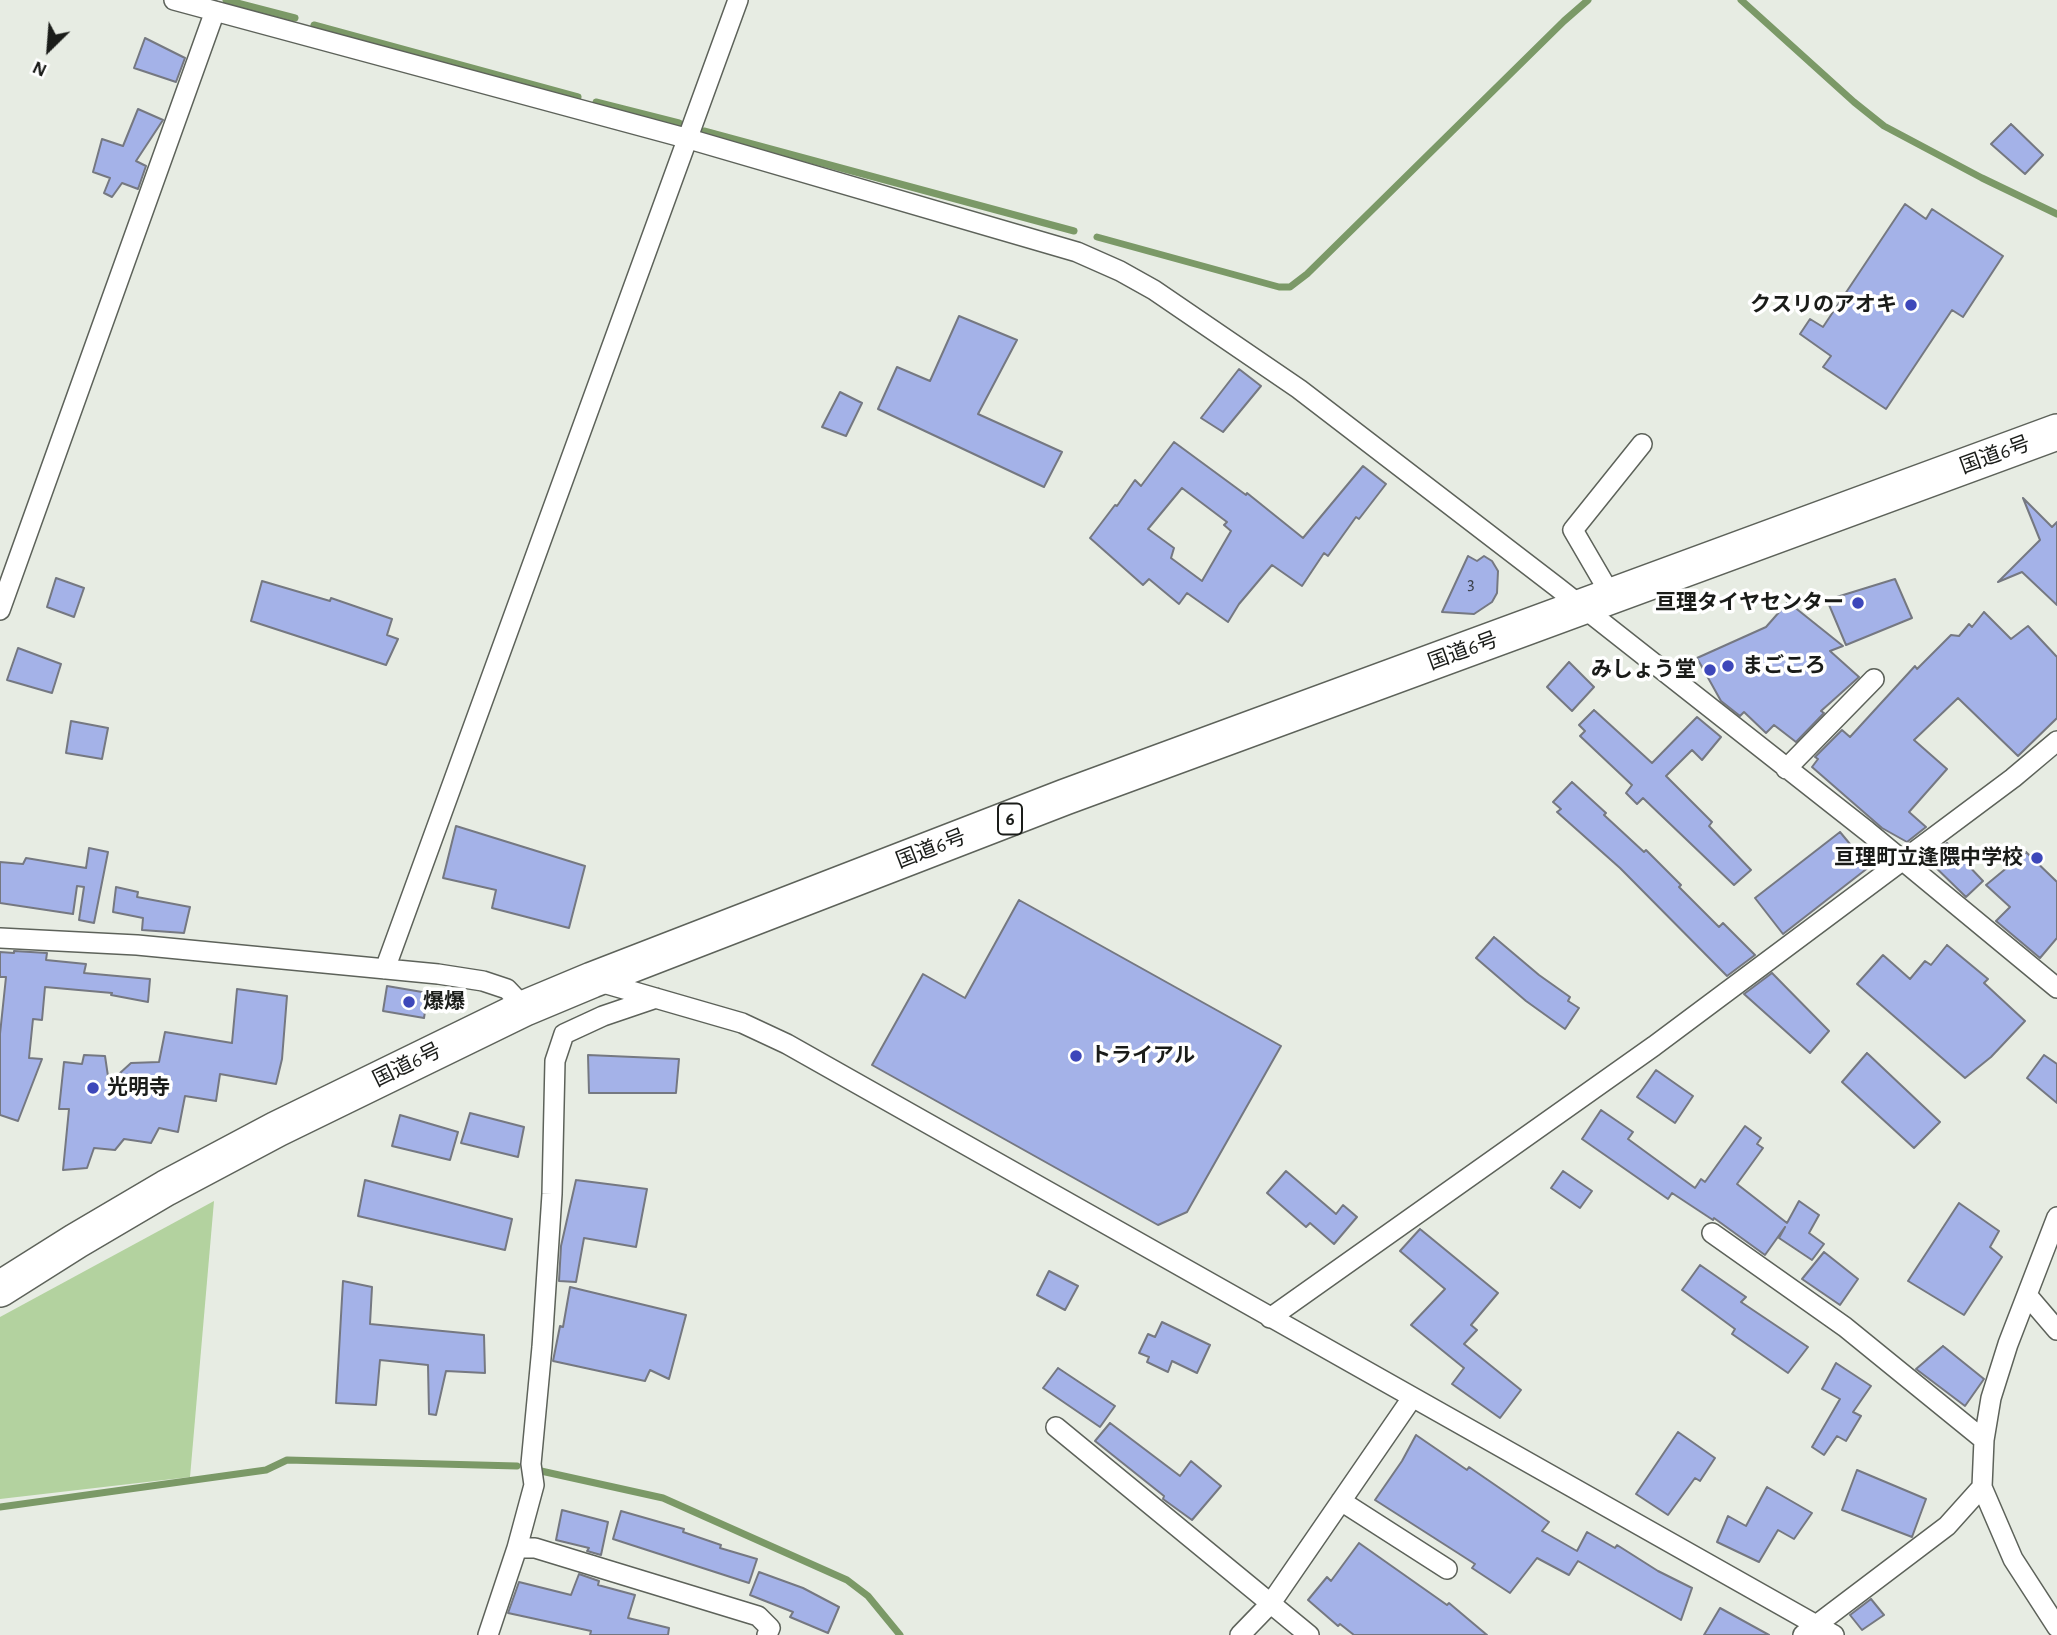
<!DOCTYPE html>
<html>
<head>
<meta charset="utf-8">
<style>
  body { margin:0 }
  #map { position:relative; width:2057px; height:1635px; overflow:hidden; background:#e7ece3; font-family:"Alegreya Sans",sans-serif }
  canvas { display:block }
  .north { position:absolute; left:14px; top:14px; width:70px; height:70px; -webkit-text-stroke:5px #fff; paint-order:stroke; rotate:205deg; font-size:19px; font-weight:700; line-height:28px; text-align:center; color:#1a1c19 }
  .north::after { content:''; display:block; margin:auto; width:24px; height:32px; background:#1a1c19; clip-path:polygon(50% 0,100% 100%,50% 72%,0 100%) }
</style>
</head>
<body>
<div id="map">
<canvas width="2057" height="1635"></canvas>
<div class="north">N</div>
</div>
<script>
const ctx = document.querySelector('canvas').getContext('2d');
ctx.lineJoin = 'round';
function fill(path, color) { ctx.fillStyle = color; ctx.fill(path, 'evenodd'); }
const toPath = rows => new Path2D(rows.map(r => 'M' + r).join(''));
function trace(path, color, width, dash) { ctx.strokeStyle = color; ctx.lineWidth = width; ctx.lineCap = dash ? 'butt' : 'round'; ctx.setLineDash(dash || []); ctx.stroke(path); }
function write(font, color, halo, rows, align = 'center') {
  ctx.font = font + ' "Alegreya Sans","Noto Sans JP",sans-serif'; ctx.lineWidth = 7; ctx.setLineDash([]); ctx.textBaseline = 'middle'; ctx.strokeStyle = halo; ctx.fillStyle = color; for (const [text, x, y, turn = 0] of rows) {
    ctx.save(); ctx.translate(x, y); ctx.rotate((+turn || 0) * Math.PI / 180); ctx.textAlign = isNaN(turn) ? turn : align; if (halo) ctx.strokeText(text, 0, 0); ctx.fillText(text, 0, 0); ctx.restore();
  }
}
const green = toPath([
  [214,1201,190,1477,0,1499,0,1317]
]);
const stream = toPath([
  [226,0,295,18],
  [1741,0,1854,102,1884,126,1982,178,2057,214],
  [314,25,578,97],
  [596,102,679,123],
  [704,131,1074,231],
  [1097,237,1279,287,1290,287,1307,274,1564,21,1588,0],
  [541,1471,663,1498,847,1580,868,1596,900,1635],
  [0,1507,266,1470,287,1460,517,1466]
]);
const building = toPath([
  [145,38,185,58,176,82,134,68,145,38],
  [138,109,163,120,136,161,146,166,138,189,122,183,112,197,104,193,110,178,93,172,102,139,123,146,138,109],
  [2011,124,2043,155,2025,174,1991,144,2011,124],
  [1905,204,1926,219,1932,209,2003,256,1963,317,1952,310,1886,409,1823,367,1831,356,1800,334,1810,319,1823,327,1905,204],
  [959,316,1017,340,978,414,1062,452,1044,487,878,409,897,367,930,381,959,316],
  [1239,369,1261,386,1223,432,1201,418,1239,369],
  [840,392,862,403,846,436,822,427,840,392],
  [1174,442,1246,495,1247,493,1303,538,1363,466,1386,484,1359,519,1356,517,1328,556,1324,553,1302,586,1272,565,1239,604,1228,622,1187,593,1179,604,1149,579,1143,585,1090,538,1115,505,1117,506,1135,480,1141,486,1174,442],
  [1182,488,1227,522,1224,525,1231,531,1202,581,1171,558,1174,548,1148,529,1182,488],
  [2023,498,2052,527,2057,522,2057,605,2022,572,1998,582,2040,540,2023,498],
  [1468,556,1477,561,1484,556,1492,561,1498,571,1497,593,1492,602,1474,614,1442,612,1468,556],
  [56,578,84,588,74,617,47,607,56,578],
  [1895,579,1912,618,1846,645,1827,600,1895,579],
  [262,581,330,601,331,598,392,619,387,635,398,639,386,665,251,621,262,581],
  [1788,602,1843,646,1830,651,1859,677,1821,711,1824,713,1796,742,1774,725,1766,733,1744,712,1740,716,1721,701,1697,658,1766,627,1788,602],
  [1984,612,2011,639,2028,626,2057,657,2057,718,2018,756,1958,698,1914,740,1947,769,1909,812,1926,827,1907,842,1882,828,1812,767,1818,759,1815,757,1842,730,1850,737,1915,666,1917,669,1951,635,1959,636,1969,624,1972,627,1984,612],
  [18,648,61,664,52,693,7,680,18,648],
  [1569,662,1594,687,1572,711,1547,687,1569,662],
  [1594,710,1652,763,1697,717,1721,737,1702,760,1692,750,1666,776,1712,822,1709,826,1751,870,1734,885,1643,798,1637,804,1626,793,1632,785,1580,736,1585,731,1579,725,1594,710],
  [71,721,108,728,102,759,66,753,71,721],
  [1572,782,1606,813,1604,815,1644,852,1646,850,1681,885,1679,887,1719,927,1723,923,1755,955,1727,976,1620,868,1557,812,1561,809,1553,802,1572,782],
  [456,826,585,866,569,928,492,908,496,890,443,878,456,826],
  [1840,832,1869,867,1783,934,1755,898,1840,832],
  [1947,843,1983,881,1966,897,1926,858,1947,843],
  [89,848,108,852,94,923,79,920,84,887,77,886,73,914,0,903,0,862,23,864,26,858,86,868,89,848],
  [2026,852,2057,882,2057,938,2040,958,1996,921,2010,907,1986,885,2026,852],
  [116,887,138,892,137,897,190,907,184,933,142,930,143,918,113,912,116,887],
  [1019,900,1281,1046,1187,1212,1158,1225,872,1065,923,974,965,998,1019,900],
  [1494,937,1539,975,1570,997,1568,1001,1579,1008,1565,1029,1526,1001,1476,958,1494,937],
  [1947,945,1988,979,1984,983,2025,1021,1991,1057,1965,1078,1857,984,1883,955,1910,979,1925,961,1931,965,1947,945],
  [14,951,47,953,46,960,86,964,84,973,150,979,148,1002,111,995,112,993,45,987,42,1020,33,1019,29,1058,42,1059,18,1121,0,1115,0,1034,6,977,0,977,0,952,14,953,14,951],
  [1772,973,1829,1031,1810,1053,1744,994,1772,973],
  [387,986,428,993,424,1018,383,1011,387,986],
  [237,989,287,996,282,1059,276,1084,220,1074,216,1101,185,1096,178,1132,159,1128,151,1143,124,1139,115,1150,94,1148,87,1168,63,1170,69,1109,59,1109,64,1062,82,1064,84,1055,105,1056,109,1083,131,1063,159,1062,165,1032,232,1043,237,989],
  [1867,1053,1940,1122,1914,1148,1842,1082,1867,1053],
  [588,1055,679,1059,676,1093,589,1093,588,1055],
  [2044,1055,2057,1064,2057,1103,2027,1078,2044,1055],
  [1656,1070,1693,1096,1675,1123,1637,1097,1656,1070],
  [1601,1110,1633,1132,1628,1139,1695,1188,1701,1179,1705,1182,1745,1126,1761,1138,1757,1144,1763,1148,1737,1184,1787,1223,1799,1201,1819,1215,1809,1233,1824,1244,1812,1260,1779,1238,1785,1227,1765,1255,1714,1218,1713,1220,1672,1193,1668,1199,1582,1139,1601,1110],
  [470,1113,524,1127,518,1157,461,1143,470,1113],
  [400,1115,458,1132,450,1160,392,1146,400,1115],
  [1286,1171,1336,1214,1343,1205,1357,1217,1334,1244,1310,1223,1306,1227,1267,1193,1286,1171],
  [1563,1171,1592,1191,1580,1208,1551,1188,1563,1171],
  [365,1180,512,1219,505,1250,358,1216,365,1180],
  [576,1180,647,1189,636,1247,584,1238,576,1282,559,1281,561,1246,576,1180],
  [1959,1203,1999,1231,1990,1247,2002,1257,1964,1315,1908,1281,1959,1203],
  [1420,1229,1498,1293,1471,1325,1477,1330,1464,1344,1521,1390,1500,1418,1452,1384,1464,1368,1411,1325,1445,1289,1400,1251,1420,1229],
  [1824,1252,1858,1279,1840,1305,1802,1279,1824,1252],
  [1700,1265,1746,1297,1741,1302,1808,1347,1788,1373,1732,1334,1735,1329,1682,1290,1700,1265],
  [1049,1271,1078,1286,1065,1310,1037,1295,1049,1271],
  [343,1281,372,1287,370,1324,484,1335,485,1373,446,1371,436,1415,429,1414,428,1365,380,1360,376,1405,336,1403,343,1281],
  [570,1287,686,1315,669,1379,650,1370,645,1381,553,1361,560,1326,563,1327,570,1287],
  [1162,1322,1210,1345,1197,1373,1172,1361,1168,1372,1147,1362,1149,1357,1139,1353,1148,1334,1155,1337,1162,1322],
  [1943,1346,1984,1379,1965,1406,1916,1369,1943,1346],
  [1836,1363,1871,1386,1853,1412,1861,1416,1846,1441,1837,1436,1824,1455,1812,1447,1840,1399,1822,1389,1836,1363],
  [1058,1368,1115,1406,1100,1427,1043,1388,1058,1368],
  [1110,1423,1180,1476,1191,1461,1221,1486,1192,1520,1163,1499,1164,1496,1095,1441,1110,1423],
  [1678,1432,1715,1458,1700,1481,1695,1478,1668,1515,1636,1494,1678,1432],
  [1416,1435,1467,1470,1469,1467,1549,1522,1542,1531,1577,1551,1587,1532,1615,1548,1617,1545,1658,1571,1692,1588,1681,1620,1578,1561,1569,1575,1537,1558,1510,1593,1472,1568,1475,1564,1375,1500,1402,1461,1416,1435],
  [1857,1470,1926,1499,1912,1537,1842,1510,1857,1470],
  [1767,1487,1812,1513,1794,1539,1778,1530,1759,1562,1717,1542,1728,1516,1746,1526,1767,1487],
  [562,1510,608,1522,601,1555,587,1551,589,1548,556,1540,562,1510],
  [621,1511,684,1529,683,1532,721,1545,720,1548,757,1559,749,1583,613,1539,621,1511],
  [1359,1543,1447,1605,1449,1603,1487,1635,1354,1635,1340,1624,1338,1626,1308,1600,1327,1577,1331,1581,1359,1543],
  [759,1572,803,1588,839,1607,828,1633,790,1617,793,1612,750,1595,759,1572],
  [579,1574,599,1581,598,1585,635,1595,628,1618,669,1628,668,1635,590,1635,591,1631,508,1613,519,1582,571,1595,579,1574],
  [1871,1599,1884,1615,1862,1630,1850,1615,1871,1599],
  [1720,1608,1769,1635,1704,1635,1720,1608]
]);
const street = toPath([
  [174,0,689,139,1077,252,1120,271,1154,290,1299,389,1557,587,1867,831,2057,988],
  [1612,597,1573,530,1642,444],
  [0,610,215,11],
  [1786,769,1874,679],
  [0,938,137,945,438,974,483,981,507,989,525,1008],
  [385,969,738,0],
  [593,980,742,1023,787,1044,1834,1635],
  [2057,1217,2008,1344,1991,1398,1984,1440,1982,1487,2013,1559,2057,1627],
  [1712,1233,1845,1327,1984,1440],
  [2027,1295,2057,1330],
  [1270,1318,1654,1046,2013,778,2057,741],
  [1056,1427,1309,1635],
  [1341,1501,1447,1569],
  [517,1548,534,1485,531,1464,542,1347,552,1194,555,1061,564,1034,603,1016,656,998],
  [488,1635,517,1548,535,1548,758,1616,770,1628,767,1635],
  [1240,1635,1271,1603,1412,1398],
  [1803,1635,1947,1526,1982,1487]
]);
const highway = toPath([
  [0,1289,76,1241,166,1188,277,1129,525,1008,592,980,1065,797,2057,432]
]);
const markers = [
  [1911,305,7,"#3d47ba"],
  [1858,603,7,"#3d47ba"],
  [1728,666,7,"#3d47ba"],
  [1710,670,7,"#3d47ba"],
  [2037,858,7,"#3d47ba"],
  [409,1002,7,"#3d47ba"],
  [1076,1056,7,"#3d47ba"],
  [93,1088,7,"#3d47ba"]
];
const numberNames = [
  ["3",1471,584]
];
const shields = [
  [1010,819,24]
];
const shieldNames = [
  ["6",1010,819]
];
const poiNames = [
  ["クスリのアオキ",1897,305],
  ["亘理タイヤセンター",1844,603],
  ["まごころ",1742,666,"left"],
  ["みしょう堂",1696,670],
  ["亘理町立逢隈中学校",2023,858],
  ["爆爆",423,1002,"left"],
  ["トライアル",1090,1056,"left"],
  ["光明寺",107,1088,"left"]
];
const streetNames = [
  ["国道6号",1995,455,-20],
  ["国道6号",1463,651,-20],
  ["国道6号",931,849,-21],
  ["国道6号",407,1065,-26]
];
fill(green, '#b3d29f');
trace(stream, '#7b9967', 7);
fill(building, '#a4b2e8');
trace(building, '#757881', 2);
trace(street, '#5d625a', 22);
trace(highway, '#5d625a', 38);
trace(street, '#fff', 19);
trace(highway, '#fff', 35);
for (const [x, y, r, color] of markers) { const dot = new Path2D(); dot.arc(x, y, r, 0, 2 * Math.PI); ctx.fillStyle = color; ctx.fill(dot); trace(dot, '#fff', 2.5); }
write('18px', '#3c424d', null, numberNames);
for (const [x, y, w] of shields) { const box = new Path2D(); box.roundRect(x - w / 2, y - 15.5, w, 31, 5); ctx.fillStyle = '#fff'; ctx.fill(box); trace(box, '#1a1c19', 2); }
write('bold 19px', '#1a1c19', null, shieldNames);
write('bold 21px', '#1a1c19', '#fff', poiNames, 'right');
write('21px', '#1a1c19', '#fff', streetNames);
</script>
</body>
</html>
